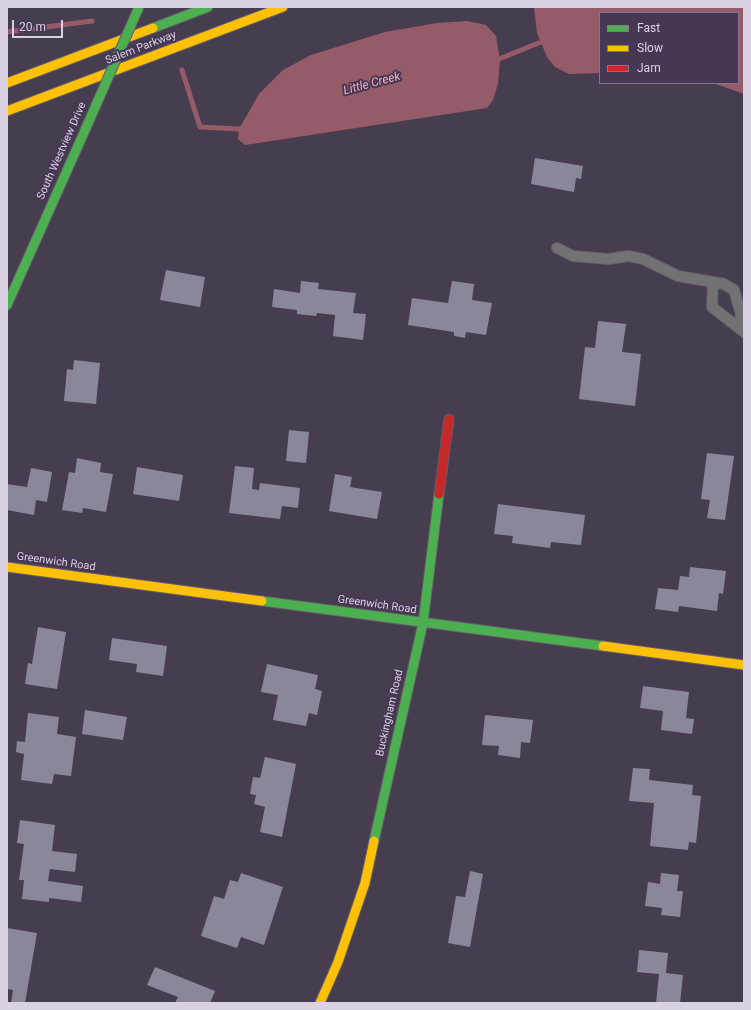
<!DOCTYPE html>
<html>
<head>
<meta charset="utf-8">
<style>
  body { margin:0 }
  #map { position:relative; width:751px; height:1010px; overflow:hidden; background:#463e4f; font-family:Roboto,sans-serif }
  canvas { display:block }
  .frame { position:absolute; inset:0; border:8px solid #dad2e3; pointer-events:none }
  .legend { position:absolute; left:599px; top:12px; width:140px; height:72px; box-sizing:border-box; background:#463855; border:1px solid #81768e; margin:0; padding:5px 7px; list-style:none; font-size:12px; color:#dad2e3 }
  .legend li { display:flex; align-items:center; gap:8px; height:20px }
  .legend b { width:20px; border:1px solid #81768e }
  .scale { position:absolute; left:12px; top:20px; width:51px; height:18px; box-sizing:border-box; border:2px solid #dad2e3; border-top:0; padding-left:5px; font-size:12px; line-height:14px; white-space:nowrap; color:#dad2e3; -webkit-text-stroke:3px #463855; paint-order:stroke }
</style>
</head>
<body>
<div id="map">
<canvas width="751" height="1010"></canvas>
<div class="frame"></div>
<ul class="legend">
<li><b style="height:5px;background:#4caf50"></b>Fast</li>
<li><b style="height:5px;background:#ffc107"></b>Slow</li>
<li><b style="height:5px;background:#c62828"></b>Jam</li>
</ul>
<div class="scale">20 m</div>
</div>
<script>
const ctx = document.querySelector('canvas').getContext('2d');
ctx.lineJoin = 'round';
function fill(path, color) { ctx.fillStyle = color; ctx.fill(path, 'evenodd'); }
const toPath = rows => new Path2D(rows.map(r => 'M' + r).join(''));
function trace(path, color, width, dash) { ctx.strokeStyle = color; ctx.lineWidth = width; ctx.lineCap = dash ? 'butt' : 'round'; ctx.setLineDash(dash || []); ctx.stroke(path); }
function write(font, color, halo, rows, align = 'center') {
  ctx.font = font + ' Roboto,sans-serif'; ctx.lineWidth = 4; ctx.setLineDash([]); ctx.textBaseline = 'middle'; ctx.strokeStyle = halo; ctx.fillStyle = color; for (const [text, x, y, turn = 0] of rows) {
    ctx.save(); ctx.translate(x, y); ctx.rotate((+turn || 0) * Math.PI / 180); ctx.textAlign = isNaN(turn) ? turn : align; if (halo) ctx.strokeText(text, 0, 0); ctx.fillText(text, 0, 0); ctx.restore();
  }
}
const water = toPath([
  [534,7,744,7,744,94,713,83,738,83,738,13,600,13,600,73,569,74,555,67,547,57,537,33],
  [467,21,486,25,496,36,500,60,498,84,493,100,487,108,245,145,238,139,239,129,259,94,283,70,311,55,385,32,437,23]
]);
const stream = toPath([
  [7,32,92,21],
  [494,61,546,40],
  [182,70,200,127,239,129,245,128]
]);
const building = toPath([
  [535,158,583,166,581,179,576,178,574,192,531,184],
  [166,270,205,277,200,307,160,300],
  [301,281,319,283,318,289,356,293,353,313,366,314,363,340,333,336,335,315,317,313,316,316,297,314,297,310,272,307,274,289,300,293],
  [452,281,474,284,472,300,492,303,486,335,466,332,465,338,454,336,454,332,408,325,412,298,448,303],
  [598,321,626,324,622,352,641,354,635,406,579,399,585,347,595,348],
  [74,360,100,363,96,404,64,401,67,369,73,370],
  [289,430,309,432,306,463,286,461],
  [707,453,734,456,725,520,707,518,710,500,701,499],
  [77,458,101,463,100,472,113,474,106,512,83,508,82,513,62,510,69,472,75,473],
  [235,466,254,468,252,489,259,490,260,483,300,488,298,508,282,506,280,519,229,513],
  [137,467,183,475,179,501,133,494],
  [31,468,52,472,47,502,36,500,34,515,7,510,7,484,27,487],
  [335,474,352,477,350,487,382,492,377,519,329,511],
  [498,504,585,515,581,545,551,542,550,548,512,543,513,536,494,534],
  [690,567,726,571,723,594,719,593,717,611,679,606,678,612,655,609,658,588,678,590,680,576,689,577],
  [38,627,66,632,57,689,25,684,28,663,32,664],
  [112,638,167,646,163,676,136,672,137,664,109,660],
  [267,664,318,675,315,689,322,691,317,715,309,713,306,726,273,720,278,695,261,692],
  [643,686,689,692,686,718,694,719,692,734,661,730,663,711,640,708],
  [85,710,127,717,123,740,82,734],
  [28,713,59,717,57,734,76,737,71,776,54,774,52,784,21,780,24,754,16,752,17,741,25,742],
  [485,715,533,720,530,743,521,742,520,758,498,755,499,746,482,745],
  [265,757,296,764,282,837,260,832,265,807,254,804,256,795,250,794,253,777,260,778],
  [633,768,650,769,649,780,693,785,692,795,701,796,696,843,689,842,688,850,650,846,654,803,629,801],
  [20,820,55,825,52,851,77,854,75,872,50,869,48,881,83,886,81,902,49,898,49,902,22,899,24,880,19,880,24,844,17,843],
  [470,871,483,874,470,947,448,943,456,896,465,897],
  [241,873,283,887,264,945,241,937,237,948,201,936,214,896,224,899,230,880,238,882],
  [661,873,679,875,677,891,683,891,680,917,661,915,662,908,645,906,648,882,660,884],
  [7,928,37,933,25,1003,11,1003,13,990,7,989],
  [639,950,668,953,666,973,683,975,680,1003,656,1003,659,974,637,972],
  [155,967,215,991,210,1003,175,1003,178,997,147,985]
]);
const lane = toPath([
  [557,248,573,256,608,259,629,256,643,259,678,276,713,282,712,307,744,332],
  [713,282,724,284,734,290,741,314,740,328]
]);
const fast = toPath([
  [153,28,208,7],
  [7,305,86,128],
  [262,601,603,646],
  [374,841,423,623,439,494]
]);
const slow = toPath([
  [7,83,153,28],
  [7,111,283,7],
  [7,567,262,601],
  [603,646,744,665],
  [320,1003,338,962,365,883,374,841]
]);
const jam = toPath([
  [439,494,449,419]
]);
const fastBridge = toPath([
  [86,128,139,7]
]);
const streetNames = [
  ["Salem Parkway",141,48,-21],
  ["South Westview Drive",62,151,-66],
  ["Greenwich Road",56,562,8],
  ["Greenwich Road",377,605,8],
  ["Buckingham Road",390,713,-77]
];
const waterNames = [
  ["Little Creek",372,84,-15]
];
fill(water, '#955b68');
trace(stream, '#955b68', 5);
fill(building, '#8b879a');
trace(lane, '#645d6b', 12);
trace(fast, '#645d6b', 11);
trace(slow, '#645d6b', 11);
trace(jam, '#645d6b', 11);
trace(lane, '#727272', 10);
trace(fast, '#4caf50', 9);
trace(slow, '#ffc107', 9);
trace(jam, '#c62828', 9);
trace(fastBridge, '#645d6b', 11, []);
trace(fastBridge, '#4caf50', 9);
write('11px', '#dad2e3', '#463855', streetNames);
write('italic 12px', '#faaebc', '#463855', waterNames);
</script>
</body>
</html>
